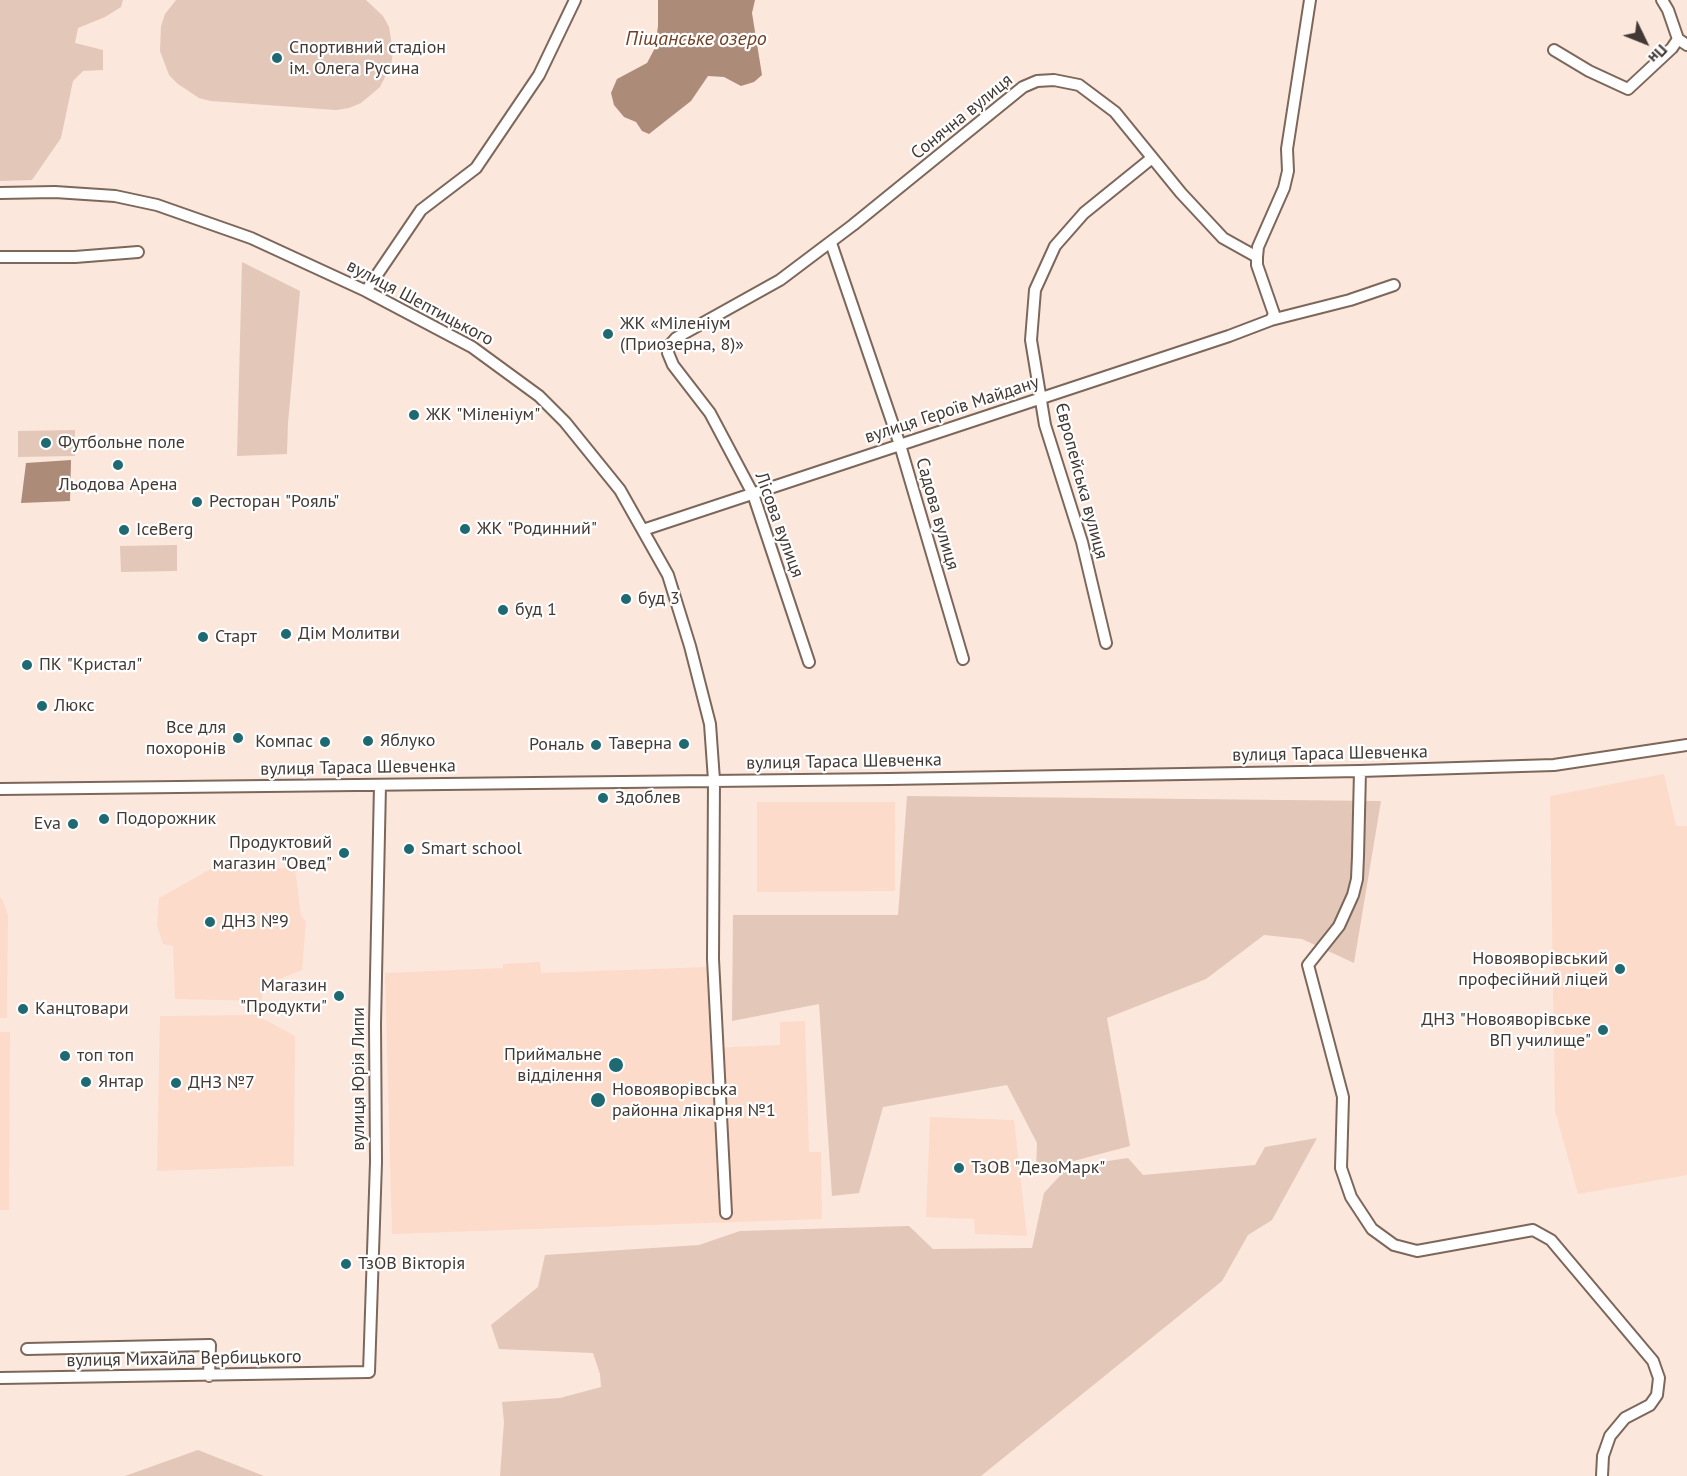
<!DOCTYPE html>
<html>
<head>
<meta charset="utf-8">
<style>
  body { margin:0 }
  #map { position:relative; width:1687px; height:1476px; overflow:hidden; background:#fce7dc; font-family:"PT Sans",sans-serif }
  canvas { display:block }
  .north { position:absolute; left:1615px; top:12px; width:60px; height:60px; -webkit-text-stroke:4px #fff; paint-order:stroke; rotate:133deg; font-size:16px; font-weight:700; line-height:24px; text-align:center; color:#433934 }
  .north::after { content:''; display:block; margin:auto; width:21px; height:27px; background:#433934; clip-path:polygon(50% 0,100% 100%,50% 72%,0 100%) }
</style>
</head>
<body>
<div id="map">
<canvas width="1687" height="1476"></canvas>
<div class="north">Пн</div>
</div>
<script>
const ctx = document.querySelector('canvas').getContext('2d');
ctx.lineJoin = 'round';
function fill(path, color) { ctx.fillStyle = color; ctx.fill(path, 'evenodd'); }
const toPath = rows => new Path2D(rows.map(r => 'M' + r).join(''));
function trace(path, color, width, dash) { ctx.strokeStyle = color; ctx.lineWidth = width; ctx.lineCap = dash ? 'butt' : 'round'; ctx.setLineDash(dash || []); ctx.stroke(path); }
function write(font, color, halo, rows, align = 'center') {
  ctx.font = font + ' "PT Sans",sans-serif'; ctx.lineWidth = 4.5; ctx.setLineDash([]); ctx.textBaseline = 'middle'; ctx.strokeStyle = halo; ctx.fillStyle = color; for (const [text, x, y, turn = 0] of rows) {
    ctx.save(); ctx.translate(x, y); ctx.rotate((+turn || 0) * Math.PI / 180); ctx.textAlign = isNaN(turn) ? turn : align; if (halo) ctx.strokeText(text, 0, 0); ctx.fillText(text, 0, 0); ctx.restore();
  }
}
const built = toPath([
  [1664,774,1676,826,1687,826,1687,1175,1578,1194,1555,1111,1550,796],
  [757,802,895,802,895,891,757,892],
  [295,868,301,916,306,921,302,970,264,985,261,1001,175,999,173,946,163,944,157,926,159,898,211,869],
  [0,897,3,901,8,916,7,1018,0,1018],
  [540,962,541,973,708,967,711,1048,780,1045,780,1022,805,1021,809,1152,821,1152,822,1219,392,1234,385,973,503,968,503,964],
  [256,1015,295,1036,294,1166,157,1171,160,1016],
  [0,1032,10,1032,9,1210,0,1210],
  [930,1117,1014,1120,1027,1236,975,1234,974,1219,926,1217]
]);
const green = toPath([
  [0,0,123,0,121,7,105,17,78,28,75,43,103,50,103,70,83,71,73,81,61,138,32,180,0,181],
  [176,0,366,0,383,16,389,27,393,52,391,65,380,87,361,103,349,108,336,110,211,101,199,98,178,84,169,75,160,51,161,26,165,14],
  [242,262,300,291,288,423,287,454,237,456],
  [75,430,75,456,18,457,18,431],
  [177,545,177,571,121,572,120,546],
  [907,796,1381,801,1354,963,1302,939,1264,935,1206,979,1107,1018,1130,1146,1036,1171,1037,1143,1007,1085,883,1107,859,1193,832,1196,819,1004,732,1021,733,915,898,915],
  [1317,1138,1272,1220,1248,1235,1222,1281,981,1476,500,1476,504,1422,502,1402,560,1398,601,1387,600,1374,593,1353,499,1349,491,1325,538,1287,545,1255,699,1245,740,1231,909,1226,933,1249,1032,1248,1044,1193,1068,1167,1128,1158,1143,1175,1255,1165,1265,1147],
  [198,1450,264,1476,125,1476]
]);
const water = toPath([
  [658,0,755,0,752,13,762,75,754,82,741,86,724,77,708,76,691,101,649,134,642,131,636,122,624,117,614,105,611,93,617,79,647,63,655,48,658,26],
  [71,460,70,501,21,503,26,463]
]);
const minor = toPath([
  [1662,0,1668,10,1678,39,1687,45],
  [1554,50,1589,71,1628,89,1672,48,1678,39],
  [0,193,55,192,115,196,157,205,251,238,366,291,472,347,539,396,565,422,620,490,668,575,690,646,710,724,714,780,713,959,726,1213],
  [831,243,900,445,963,659],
  [0,257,75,257,138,252],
  [366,291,421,210,476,168,539,75,575,0],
  [1271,320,1274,314,1257,265,1257,257,1258,247,1284,188,1288,171,1287,149,1310,0],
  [643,530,1229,336,1271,320,1350,300,1394,285],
  [1106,643,1082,542,1045,425,1031,340,1035,290,1055,246,1084,213,1152,158],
  [809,662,753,494,710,413,673,365,668,353,669,346,676,338,780,280,853,225,1023,87,1037,81,1054,80,1079,85,1115,112,1181,193,1223,238,1257,257],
  [1360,771,1358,856,1357,879,1353,895,1339,926,1308,965,1343,1097,1341,1168,1351,1197,1372,1229,1394,1245,1417,1251,1533,1230,1551,1240,1653,1361,1659,1378,1657,1395,1650,1405,1625,1418,1610,1436,1603,1456,1602,1476],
  [0,789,889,779,1360,771,1554,765,1687,745],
  [27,1349,210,1345,209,1376],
  [0,1378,369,1372,376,1162,375,1024,380,785]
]);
const markers = [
  [277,58,6,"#1e6972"],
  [608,334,6,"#1e6972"],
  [414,415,6,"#1e6972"],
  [46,443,6,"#1e6972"],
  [118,465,6,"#1e6972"],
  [197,502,6,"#1e6972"],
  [465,529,6,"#1e6972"],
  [124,530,6,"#1e6972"],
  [626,599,6,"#1e6972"],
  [503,610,6,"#1e6972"],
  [286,634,6,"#1e6972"],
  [203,637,6,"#1e6972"],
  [27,665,6,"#1e6972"],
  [42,706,6,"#1e6972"],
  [238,738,6,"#1e6972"],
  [368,741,6,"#1e6972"],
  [325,742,6,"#1e6972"],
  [684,744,6,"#1e6972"],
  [596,745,6,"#1e6972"],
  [603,798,6,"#1e6972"],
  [104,819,6,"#1e6972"],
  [73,824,6,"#1e6972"],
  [409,849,6,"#1e6972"],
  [344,853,6,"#1e6972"],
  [210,922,6,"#1e6972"],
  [1620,969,6,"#1e6972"],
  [339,996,6,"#1e6972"],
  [23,1009,6,"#1e6972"],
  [1603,1030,6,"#1e6972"],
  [65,1056,6,"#1e6972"],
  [616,1065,8,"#1e6972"],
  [86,1082,6,"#1e6972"],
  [176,1083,6,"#1e6972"],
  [598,1100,8,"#1e6972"],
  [959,1168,6,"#1e6972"],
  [346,1264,6,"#1e6972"]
];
const poiNames = [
  ["Спортивний стадіон",289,48],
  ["ім. Олега Русина",289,69],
  ["ЖК «Міленіум",620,324],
  ["(Приозерна, 8)»",620,345],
  ["ЖК \"Міленіум\"",426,415],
  ["Футбольне поле",58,443],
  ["Льодова Арена",118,485,"center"],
  ["Ресторан \"Рояль\"",209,502],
  ["ЖК \"Родинний\"",477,529],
  ["IceBerg",136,530],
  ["буд 3",638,599],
  ["буд 1",515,610],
  ["Дім Молитви",298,634],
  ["Старт",215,637],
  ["ПК \"Кристал\"",39,665],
  ["Люкс",54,706],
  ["Все для",226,728,"right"],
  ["похоронів",226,749,"right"],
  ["Яблуко",380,741],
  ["Компас",313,742,"right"],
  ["Таверна",672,744,"right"],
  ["Рональ",584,745,"right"],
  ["Здоблев",615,798],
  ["Подорожник",116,819],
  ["Eva",61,824,"right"],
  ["Продуктовий",332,843,"right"],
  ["магазин \"Овед\"",332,864,"right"],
  ["Smart school",421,849],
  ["ДНЗ №9",222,922],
  ["Новояворівський",1608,959,"right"],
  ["професійний ліцей",1608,980,"right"],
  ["Магазин",327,986,"right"],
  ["\"Продукти\"",327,1007,"right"],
  ["Канцтовари",35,1009],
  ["ДНЗ \"Новояворівське",1591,1020,"right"],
  ["ВП училище\"",1591,1041,"right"],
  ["Приймальне",602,1055,"right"],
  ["відділення",602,1076,"right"],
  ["топ топ",77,1056],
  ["Янтар",98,1082],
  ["ДНЗ №7",188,1083],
  ["Новояворівська",612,1090],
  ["районна лікарня №1",612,1111],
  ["ТзОВ \"ДезоМарк\"",971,1168],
  ["ТзОВ Вікторія",358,1264]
];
const streetNames = [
  ["Сонячна вулиця",962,117,-39],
  ["вулиця Шептицького",420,303,28],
  ["вулиця Героїв Майдану",952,410,-18],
  ["Європейська вулиця",1081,481,75],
  ["Садова вулиця",937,514,74],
  ["Лісова вулиця",779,525,70],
  ["вулиця Тараса Шевченка",1330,754,-1],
  ["вулиця Тараса Шевченка",844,762,-1],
  ["вулиця Тараса Шевченка",358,768,-1],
  ["вулиця Юрія Липи",359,1079,-90],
  ["вулиця Михайла Вербицького",184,1359,-1]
];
const waterNames = [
  ["Піщанське озеро",696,39]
];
fill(built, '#fddbca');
fill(green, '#e3c7b9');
fill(water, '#ad8b79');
trace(minor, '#7d675b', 14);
trace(minor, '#fff', 10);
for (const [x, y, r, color] of markers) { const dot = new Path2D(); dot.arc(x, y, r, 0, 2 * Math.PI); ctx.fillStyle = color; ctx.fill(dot); trace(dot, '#fff', 2); }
write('18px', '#433934', '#fff', poiNames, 'left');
write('18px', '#433934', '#fff', streetNames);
write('italic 20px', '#724125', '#fff', waterNames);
</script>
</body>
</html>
